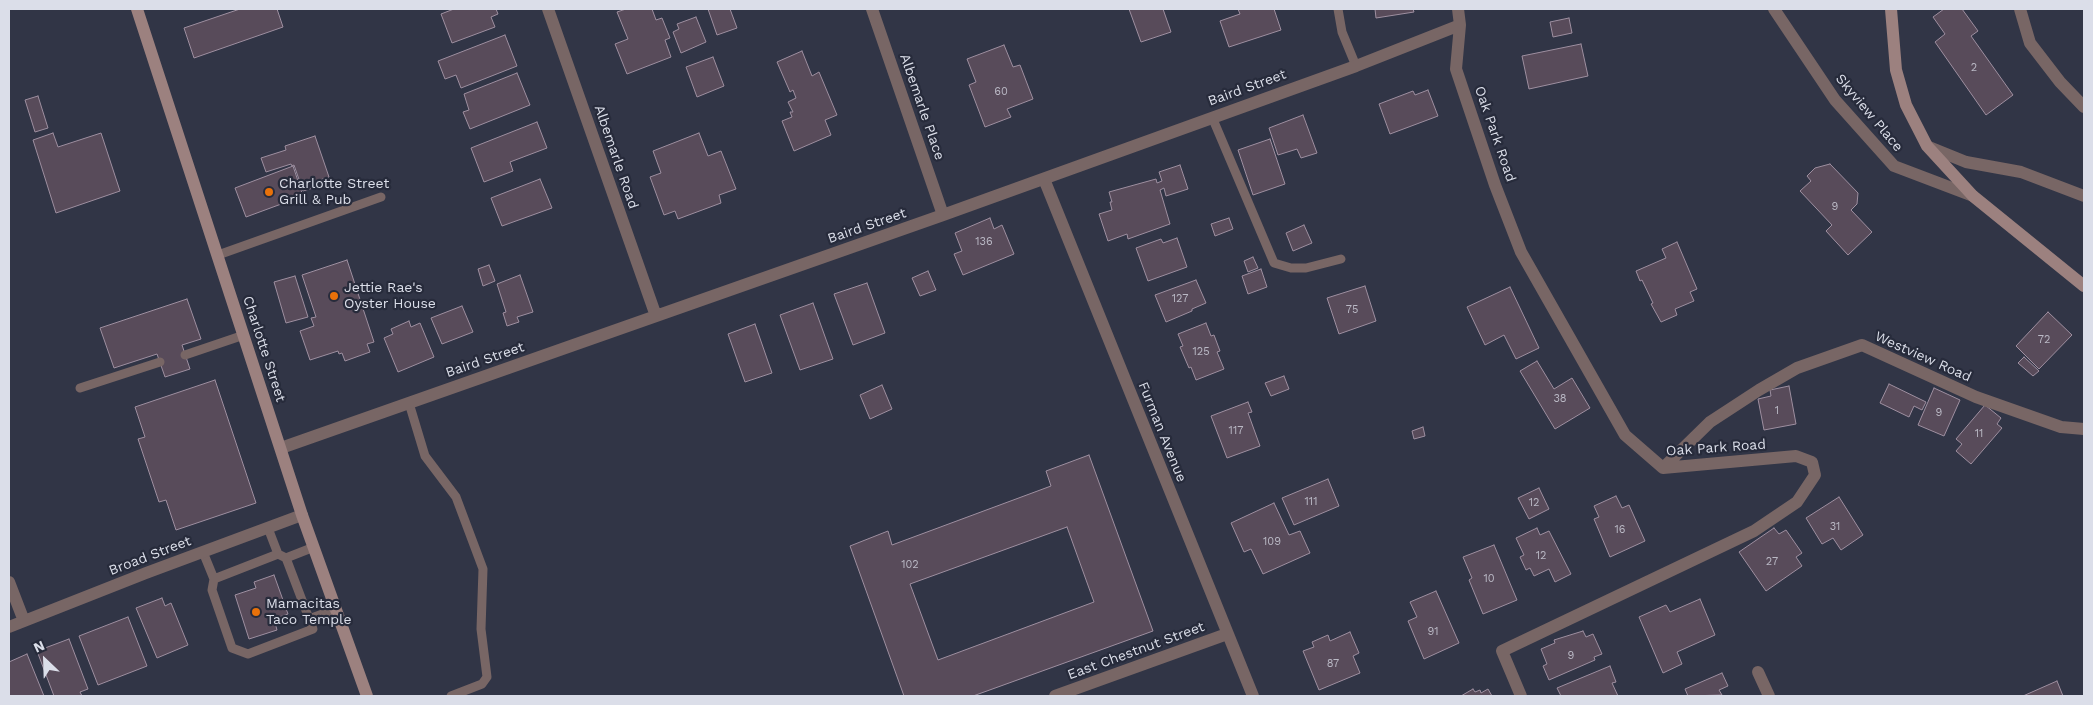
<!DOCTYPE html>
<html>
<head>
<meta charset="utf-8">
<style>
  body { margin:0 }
  #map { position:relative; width:2093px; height:705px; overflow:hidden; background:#313546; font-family:"Work Sans",sans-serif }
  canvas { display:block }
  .frame { position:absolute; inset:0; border:10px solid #dbdee9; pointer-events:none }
  .north { position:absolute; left:20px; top:635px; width:50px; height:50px; -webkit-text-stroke:4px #272b3b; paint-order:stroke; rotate:336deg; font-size:14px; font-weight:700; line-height:20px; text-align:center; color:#dbdee9 }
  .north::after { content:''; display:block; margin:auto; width:18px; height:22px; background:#dbdee9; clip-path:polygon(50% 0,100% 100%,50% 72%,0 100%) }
</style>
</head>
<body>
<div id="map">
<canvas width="2093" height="705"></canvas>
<div class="frame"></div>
<div class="north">N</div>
</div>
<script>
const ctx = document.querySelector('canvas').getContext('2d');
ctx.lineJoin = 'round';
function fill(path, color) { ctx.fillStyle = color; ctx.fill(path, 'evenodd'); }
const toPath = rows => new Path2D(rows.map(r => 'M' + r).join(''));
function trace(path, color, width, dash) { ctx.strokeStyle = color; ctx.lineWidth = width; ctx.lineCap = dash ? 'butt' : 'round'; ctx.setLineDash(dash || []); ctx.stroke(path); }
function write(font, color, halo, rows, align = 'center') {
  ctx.font = font + ' "Work Sans",sans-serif'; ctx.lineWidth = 4.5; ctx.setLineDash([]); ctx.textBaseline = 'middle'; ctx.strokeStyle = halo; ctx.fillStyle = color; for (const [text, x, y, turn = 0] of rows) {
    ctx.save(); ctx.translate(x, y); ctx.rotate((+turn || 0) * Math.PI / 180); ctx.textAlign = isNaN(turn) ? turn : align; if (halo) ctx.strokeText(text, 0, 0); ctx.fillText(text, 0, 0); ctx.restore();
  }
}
const building = toPath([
  [240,9,277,9,283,27,194,58,184,28,240,9],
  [454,9,496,9,498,14,491,17,495,27,452,43,441,14,454,9],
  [626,9,652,9,656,20,662,18,670,38,665,40,671,57,627,74,615,44,628,39,617,12,626,9],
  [708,9,730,9,737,28,717,35,708,9],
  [1129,9,1163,9,1171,32,1141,42,1129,9],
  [1238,9,1274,9,1281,30,1229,47,1220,21,1240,14,1238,9],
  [1375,9,1413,9,1414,12,1376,18,1375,9],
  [1944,9,1962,9,1978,31,1971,36,2013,95,1986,115,1935,42,1945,34,1933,17,1944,9],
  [696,17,706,42,681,53,673,32,679,29,677,24,696,17],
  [1569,18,1572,33,1553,37,1550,22,1569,18],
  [505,35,517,66,461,88,456,75,445,79,438,61,505,35],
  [1581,44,1588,76,1529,89,1522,56,1581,44],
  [1004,45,1013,67,1020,65,1033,99,1007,109,1011,117,985,127,969,85,976,82,967,59,1004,45],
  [802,51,812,76,819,72,837,115,825,120,831,135,794,151,782,121,792,117,790,112,793,112,788,102,796,98,793,90,790,92,777,62,802,51],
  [713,57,724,86,697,97,686,67,713,57],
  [517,73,530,105,470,129,463,112,469,110,464,94,517,73],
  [1428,90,1438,116,1390,134,1379,104,1413,91,1415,95,1428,90],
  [38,96,48,128,35,132,25,100,38,96],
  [1303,115,1317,153,1301,158,1297,149,1278,155,1269,128,1303,115],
  [537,122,547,148,510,162,513,171,484,182,471,148,537,122],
  [53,133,58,147,101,133,120,191,56,213,33,140,53,133],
  [699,133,708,156,721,151,736,189,719,195,721,203,678,219,675,211,664,215,650,177,661,173,653,151,699,133],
  [315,136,329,177,311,183,313,188,303,191,294,165,292,166,291,164,266,172,261,158,286,150,285,146,315,136],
  [1270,139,1285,184,1253,195,1238,150,1270,139],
  [1830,164,1858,193,1857,204,1851,210,1872,232,1848,255,1826,231,1832,225,1800,191,1811,181,1807,176,1815,168,1830,164],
  [1180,165,1188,189,1166,196,1164,188,1160,190,1170,224,1128,239,1127,234,1108,241,1099,214,1112,210,1110,202,1112,202,1109,192,1156,179,1157,183,1162,181,1159,172,1180,165],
  [293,166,303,196,246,217,235,188,293,166],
  [540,179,552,208,502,226,491,198,540,179],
  [990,218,994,229,1002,225,1014,254,963,275,954,254,962,251,955,233,990,218],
  [1229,218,1233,229,1215,236,1211,224,1229,218],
  [1304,225,1312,243,1293,251,1286,233,1304,225],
  [1177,238,1187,267,1148,281,1136,248,1161,239,1163,243,1177,238],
  [1677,242,1697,289,1690,292,1694,301,1675,309,1677,315,1661,322,1651,304,1653,303,1642,280,1640,281,1636,271,1666,258,1662,249,1677,242],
  [1253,257,1258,268,1248,272,1244,261,1253,257],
  [347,260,374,342,367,344,370,352,345,361,342,353,339,354,338,351,310,360,300,331,314,326,311,318,316,317,302,275,347,260],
  [489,265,495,281,483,286,478,269,489,265],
  [1261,269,1267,287,1248,294,1242,276,1261,269],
  [928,271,936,290,920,296,912,278,928,271],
  [520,275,533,312,517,317,519,322,507,326,503,313,506,312,497,284,520,275],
  [295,276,308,317,286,323,274,282,295,276],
  [1196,280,1206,303,1192,309,1192,311,1166,322,1155,295,1196,280],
  [867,283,885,333,853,345,834,294,867,283],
  [1365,286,1376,321,1339,334,1327,298,1365,286],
  [1510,287,1539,348,1516,359,1504,335,1485,345,1467,307,1510,287],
  [187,299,201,339,182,345,190,369,165,377,157,354,114,368,100,328,187,299],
  [813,303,833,359,800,370,780,315,813,303],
  [462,306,473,332,442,344,431,318,462,306],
  [2048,312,2072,335,2039,369,2016,346,2048,312],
  [409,321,411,327,420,323,434,357,398,372,384,338,393,334,391,329,409,321],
  [1206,323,1211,336,1214,335,1220,351,1217,352,1224,369,1196,380,1191,367,1189,368,1180,347,1183,346,1178,334,1206,323],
  [755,324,772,373,745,382,728,334,755,324],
  [2024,357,2039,371,2033,376,2018,363,2024,357],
  [1537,361,1554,389,1572,378,1590,408,1555,429,1520,371,1537,361],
  [1284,376,1289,389,1271,396,1265,383,1284,376],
  [215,380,256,503,176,530,166,500,159,502,138,439,145,437,135,407,215,380],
  [1889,384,1926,402,1922,410,1914,406,1909,417,1880,403,1889,384],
  [882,385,892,409,870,419,860,395,882,385],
  [1789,386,1796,424,1764,430,1758,399,1771,396,1770,390,1789,386],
  [1934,388,1960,400,1944,436,1918,425,1934,388],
  [1248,402,1252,412,1248,413,1260,446,1227,458,1211,416,1248,402],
  [1985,405,2001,418,1997,424,2002,428,1971,464,1956,451,1962,444,1956,439,1985,405],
  [1423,427,1425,436,1414,439,1412,431,1423,427],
  [1089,455,1153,631,973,696,904,696,850,546,888,531,892,545,1051,486,1046,471,1089,455],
  [1067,527,1094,602,938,660,910,584,1067,527],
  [1328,479,1339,506,1294,525,1282,498,1328,479],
  [1539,488,1549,509,1529,519,1518,498,1539,488],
  [1616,496,1622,508,1629,505,1645,541,1610,557,1594,519,1599,517,1594,506,1616,496],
  [1839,497,1863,535,1841,550,1833,538,1822,544,1806,518,1839,497],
  [1274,503,1289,535,1300,531,1310,553,1263,574,1251,549,1244,552,1231,523,1274,503],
  [1537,528,1540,535,1549,531,1571,574,1555,582,1549,569,1534,576,1530,568,1526,570,1520,557,1524,555,1516,538,1537,528],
  [1774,528,1779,534,1786,530,1802,553,1796,557,1802,566,1766,591,1739,552,1774,528],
  [1494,545,1517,600,1483,614,1469,580,1472,578,1463,557,1494,545],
  [274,575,288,614,274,619,277,630,249,639,235,595,256,588,254,582,274,575],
  [1436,591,1459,643,1424,659,1408,621,1417,617,1410,602,1436,591],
  [162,598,165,606,171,603,188,645,157,658,136,608,162,598],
  [1700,599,1715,635,1677,652,1682,664,1663,673,1639,617,1666,605,1670,612,1700,599],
  [128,617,147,666,98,685,79,636,128,617],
  [1583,631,1586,637,1593,634,1602,654,1594,657,1595,660,1549,680,1543,666,1547,664,1541,649,1555,643,1554,640,1583,631],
  [1350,632,1359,653,1353,656,1360,673,1319,690,1303,651,1314,647,1312,642,1328,635,1330,641,1350,632],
  [69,639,88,689,80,692,82,696,54,696,37,651,69,639],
  [27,654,44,696,9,696,9,662,27,654],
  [1610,666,1616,682,1612,683,1618,696,1561,696,1557,688,1610,666],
  [1722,673,1728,686,1719,690,1722,695,1688,696,1685,689,1722,673],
  [2057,681,2063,696,2023,696,2057,681],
  [1473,689,1475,692,1480,690,1481,693,1488,689,1492,696,1461,696,1473,689]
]);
const lane = toPath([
  [1338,9,1342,32,1356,66],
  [1212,117,1274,263,1291,268,1306,268,1341,259],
  [218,255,381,197],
  [185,355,244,335],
  [80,388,160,362],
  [409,403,425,456,456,497,483,569,481,629,487,677,482,684,451,696],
  [268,528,278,554],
  [203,552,214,579,212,590,232,648,248,654,313,629,286,558,278,554,214,579],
  [286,558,314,547],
  [309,619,336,609]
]);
const street = toPath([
  [548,9,656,316],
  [872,9,943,215],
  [1458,9,1460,25,1456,69,1495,185,1521,252,1625,435,1663,468,1796,456,1812,462,1815,475,1797,502,1754,531,1502,651,1521,696],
  [1774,9,1835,100,1894,166,1973,196],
  [2020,9,2030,43,2060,82,2084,107],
  [1929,147,1966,162,2021,172,2084,196],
  [1044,179,1253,696],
  [281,448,943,215,1356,66,1460,25],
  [1663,468,1710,422,1759,390,1797,368,1862,345,1976,397,2061,427,2084,429],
  [9,582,24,621],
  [9,627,146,573,302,515],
  [1758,672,1769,696],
  [1055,696,1227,634]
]);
const secondary = toPath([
  [137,9,302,515,367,696],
  [1891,9,1896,70,1906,105,1927,146,1973,196,2084,286]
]);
const markers = [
  [269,192,5,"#e8710a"],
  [334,296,5,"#e8710a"],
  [256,612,5,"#e8710a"]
];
const numberNames = [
  ["2",1974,68],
  ["60",1001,92],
  ["9",1835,207],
  ["136",984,242],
  ["127",1180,299],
  ["75",1352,310],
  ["72",2044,340],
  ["125",1201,352],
  ["38",1560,399],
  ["1",1777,411],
  ["9",1939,413],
  ["117",1236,431],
  ["11",1979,434],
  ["111",1311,502],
  ["12",1534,503],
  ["31",1835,527],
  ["16",1620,530],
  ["109",1272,542],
  ["12",1541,556],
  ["27",1772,562],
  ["102",910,565],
  ["10",1489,579],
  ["91",1433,632],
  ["9",1571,656],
  ["87",1333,664]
];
const streetNames = [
  ["Baird Street",1247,88,-20],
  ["Albemarle Place",922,107,71],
  ["Skyview Place",1869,113,50],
  ["Oak Park Road",1495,134,71],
  ["Albemarle Road",616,157,71],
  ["Baird Street",867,226,-19],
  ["Charlotte Street",264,349,72],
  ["Westview Road",1923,357,24],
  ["Baird Street",485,360,-19],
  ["Furman Avenue",1162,432,68],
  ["Oak Park Road",1716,448,-4],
  ["Broad Street",150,556,-21],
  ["East Chestnut Street",1136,651,-20]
];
const poiNames = [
  ["Charlotte Street",279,184],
  ["Grill & Pub",279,200],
  ["Jettie Rae's",344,288],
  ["Oyster House",344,304],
  ["Mamacitas",266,604],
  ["Taco Temple",266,620]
];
fill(building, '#584b5a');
trace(building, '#9e8fa0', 1);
trace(lane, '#786665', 9);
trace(street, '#786665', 12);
trace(secondary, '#9c817f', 12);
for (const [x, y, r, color] of markers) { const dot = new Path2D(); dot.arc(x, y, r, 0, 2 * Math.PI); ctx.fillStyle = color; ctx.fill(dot); trace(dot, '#272b3b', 2); }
write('11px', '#bab9c5', null, numberNames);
write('14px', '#dbdee9', '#272b3b', streetNames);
write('14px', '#dbdee9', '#272b3b', poiNames, 'left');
</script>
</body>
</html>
